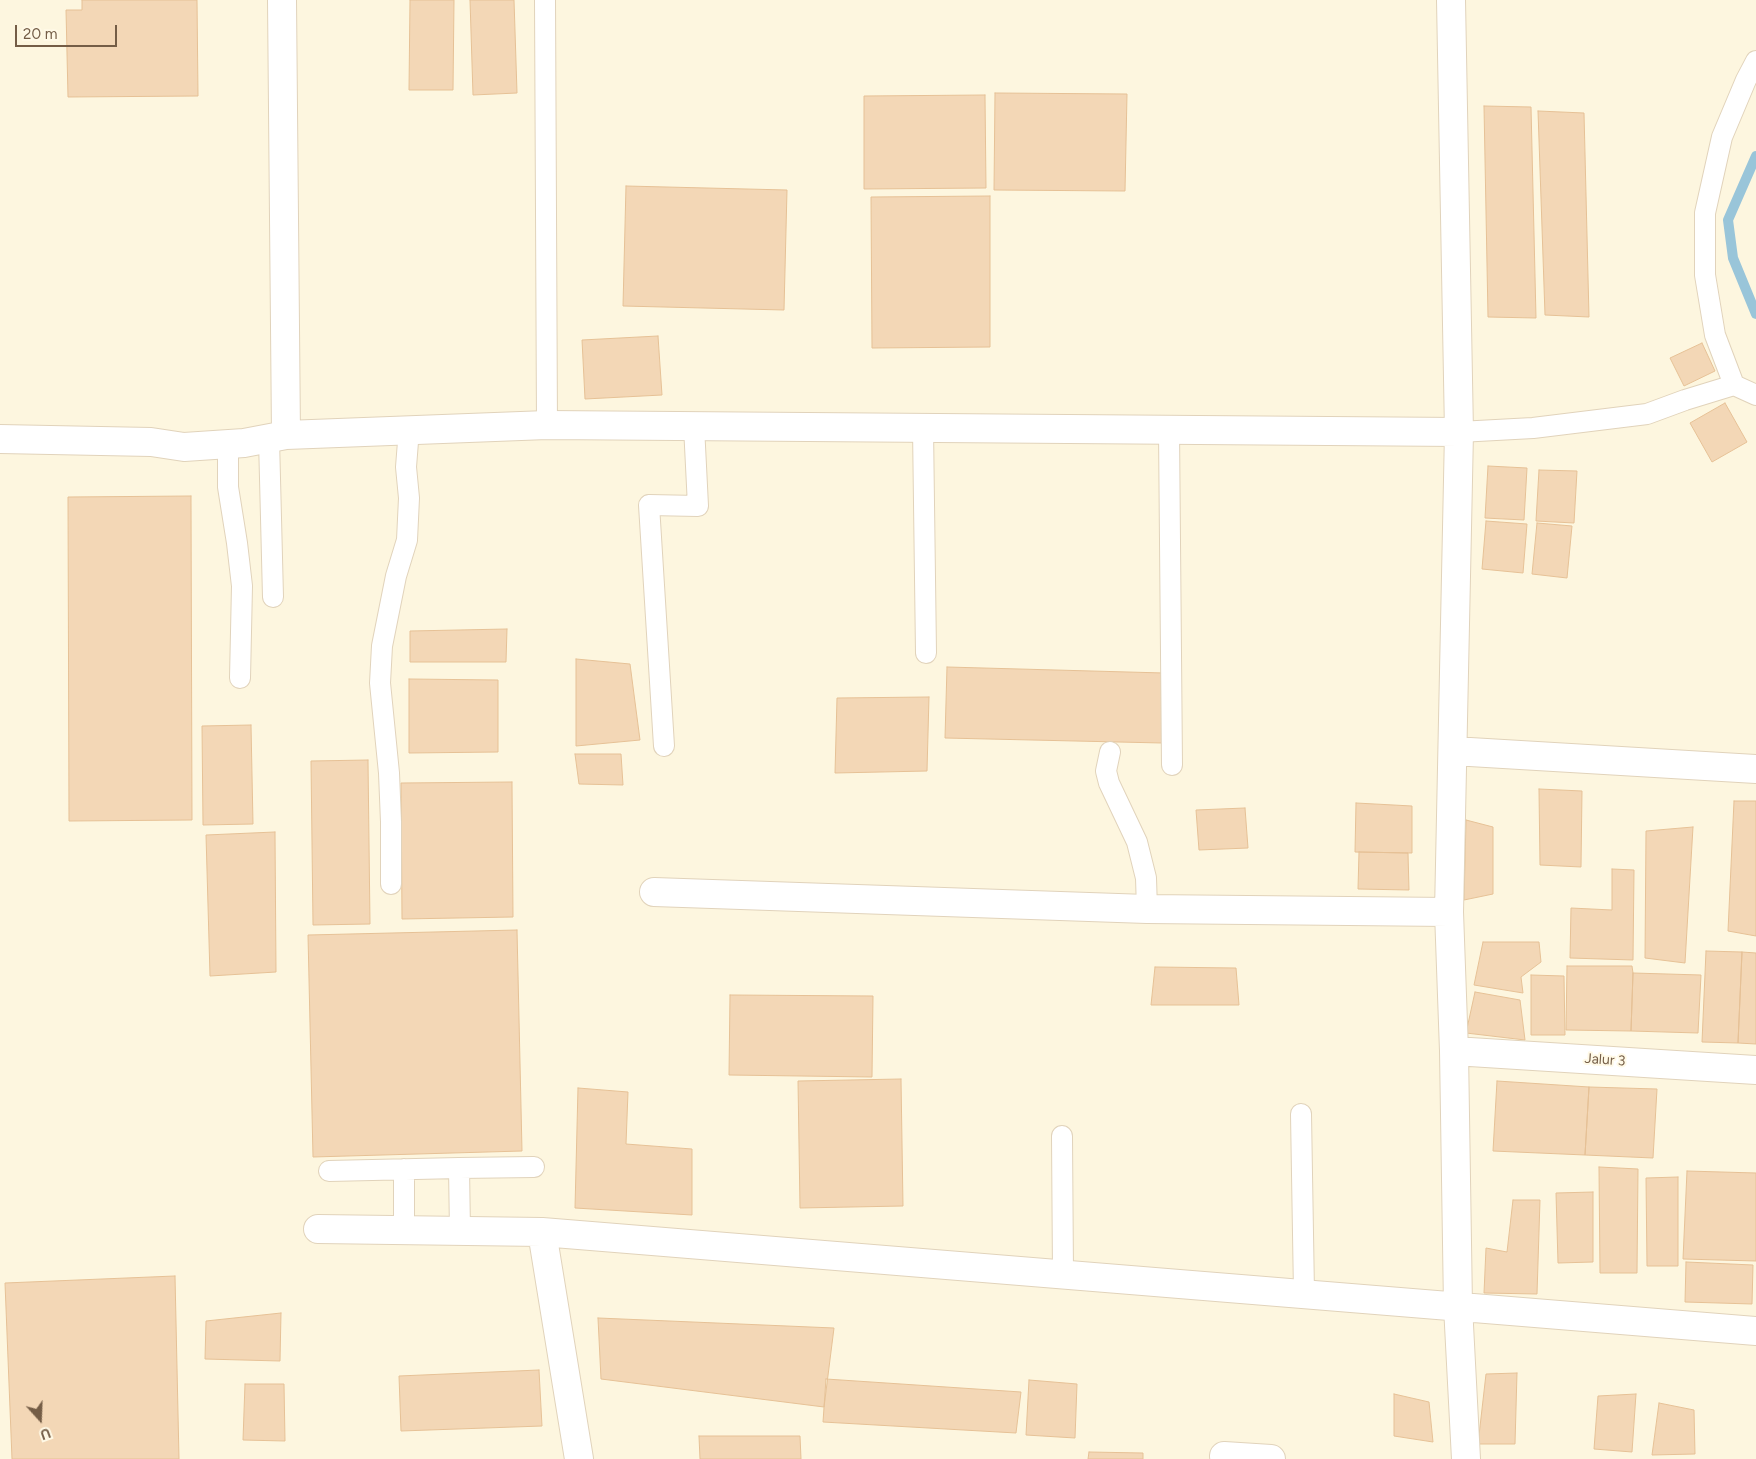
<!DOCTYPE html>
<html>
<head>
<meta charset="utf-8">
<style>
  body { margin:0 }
  #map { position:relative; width:1756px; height:1459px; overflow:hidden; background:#fdf6df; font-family:Figtree,sans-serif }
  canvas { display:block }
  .north { position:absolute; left:15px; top:1394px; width:50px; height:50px; -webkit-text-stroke:4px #fff9e6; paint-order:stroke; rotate:160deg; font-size:14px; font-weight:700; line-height:20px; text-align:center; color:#745d46 }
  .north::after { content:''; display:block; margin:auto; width:18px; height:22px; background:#745d46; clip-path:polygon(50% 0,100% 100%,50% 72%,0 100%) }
  .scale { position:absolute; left:15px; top:25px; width:102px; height:22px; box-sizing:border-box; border:2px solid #745d46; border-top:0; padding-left:6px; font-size:15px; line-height:18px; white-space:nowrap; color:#745d46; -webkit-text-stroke:4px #fff9e6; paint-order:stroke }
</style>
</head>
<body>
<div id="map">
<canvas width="1756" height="1459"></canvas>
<div class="north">U</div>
<div class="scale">20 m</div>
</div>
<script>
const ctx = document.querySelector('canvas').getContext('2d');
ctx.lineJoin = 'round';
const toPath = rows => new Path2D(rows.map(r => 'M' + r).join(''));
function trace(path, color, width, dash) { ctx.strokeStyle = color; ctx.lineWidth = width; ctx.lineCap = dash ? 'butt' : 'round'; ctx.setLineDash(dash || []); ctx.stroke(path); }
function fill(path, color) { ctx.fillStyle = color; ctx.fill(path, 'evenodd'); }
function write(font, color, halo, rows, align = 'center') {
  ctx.font = font + ' Figtree,sans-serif'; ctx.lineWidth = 4; ctx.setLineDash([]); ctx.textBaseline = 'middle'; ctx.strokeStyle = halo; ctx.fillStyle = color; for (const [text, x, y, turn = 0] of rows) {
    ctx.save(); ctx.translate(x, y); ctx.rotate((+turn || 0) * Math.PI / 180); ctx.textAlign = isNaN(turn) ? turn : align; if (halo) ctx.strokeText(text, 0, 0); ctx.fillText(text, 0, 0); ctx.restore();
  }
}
const stream = toPath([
  [1756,156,1728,220,1733,258,1756,314]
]);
const building = toPath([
  [82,0,197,0,198,96,68,97,66,10,82,10,82,0],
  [410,0,454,0,453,90,409,90,410,0],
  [470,0,514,0,517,93,473,95,470,0],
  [995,93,1127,94,1125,191,994,190,995,93],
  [985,95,986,188,864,189,864,96,985,95],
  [1484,106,1531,107,1536,318,1488,317,1484,106],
  [1538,111,1584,113,1589,317,1545,315,1538,111],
  [626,186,787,190,784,310,623,306,626,186],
  [990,196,990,347,872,348,871,197,990,196],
  [658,336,662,395,585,399,582,340,658,336],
  [1702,343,1715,371,1684,386,1670,358,1702,343],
  [1725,403,1747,442,1712,462,1690,423,1725,403],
  [1488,466,1527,468,1524,520,1485,518,1488,466],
  [1539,470,1577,471,1574,523,1536,521,1539,470],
  [191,496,192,820,69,821,68,497,191,496],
  [1486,521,1527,524,1523,573,1482,569,1486,521],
  [1537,523,1572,526,1567,578,1532,574,1537,523],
  [507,629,506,662,410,662,410,631,507,629],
  [576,659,630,664,640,740,576,746,576,659],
  [947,667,1164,673,1162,743,945,738,947,667],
  [409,679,498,680,498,752,409,753,409,679],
  [929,697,927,771,835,773,837,698,929,697],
  [251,725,253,824,203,825,202,726,251,725],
  [575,754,621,754,623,785,579,784,575,754],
  [368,760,370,924,313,925,311,761,368,760],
  [512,782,513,917,402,919,401,783,512,782],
  [1539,789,1582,791,1581,867,1540,865,1539,789],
  [1734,801,1756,801,1756,936,1728,931,1734,801],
  [1356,803,1412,806,1412,853,1355,852,1356,803],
  [1245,808,1248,848,1199,850,1196,810,1245,808],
  [1466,820,1493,827,1493,894,1464,900,1466,820],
  [1693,827,1685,963,1645,958,1646,831,1693,827],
  [275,832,276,972,210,976,206,835,275,832],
  [1359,852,1408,853,1409,890,1358,889,1359,852],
  [1612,869,1634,870,1633,960,1570,958,1571,908,1612,910,1612,869],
  [517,930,522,1151,313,1157,308,935,517,930],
  [1483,942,1539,942,1541,962,1521,977,1523,993,1474,985,1483,942],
  [1706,951,1742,952,1738,1043,1702,1042,1706,951],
  [1742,952,1756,953,1756,1044,1738,1043,1742,952],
  [1567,966,1632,966,1633,973,1631,1031,1566,1030,1567,966],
  [1155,967,1236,968,1239,1005,1151,1005,1155,967],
  [1633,973,1701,975,1698,1033,1631,1031,1633,973],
  [1531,975,1564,976,1565,1035,1531,1035,1531,975],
  [1475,992,1520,1000,1525,1040,1466,1033,1475,992],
  [730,995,873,996,872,1077,729,1075,730,995],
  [901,1079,903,1206,800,1208,798,1081,901,1079],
  [1497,1081,1589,1087,1585,1155,1493,1151,1497,1081],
  [1589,1087,1657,1089,1653,1158,1585,1155,1589,1087],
  [578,1088,628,1092,626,1144,692,1149,692,1215,575,1208,578,1088],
  [1599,1167,1638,1169,1637,1273,1600,1273,1599,1167],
  [1687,1171,1756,1173,1756,1261,1683,1259,1687,1171],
  [1678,1177,1678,1266,1647,1266,1646,1178,1678,1177],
  [1593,1192,1593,1262,1558,1263,1556,1193,1593,1192],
  [1513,1200,1540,1200,1537,1294,1484,1293,1486,1248,1507,1252,1513,1200],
  [1686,1262,1753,1265,1752,1304,1685,1302,1686,1262],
  [175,1276,179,1459,12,1459,5,1283,175,1276],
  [281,1313,280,1361,205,1359,206,1321,281,1313],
  [598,1318,834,1328,824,1407,601,1379,598,1318],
  [539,1370,542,1426,401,1431,399,1376,539,1370],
  [1517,1373,1515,1444,1478,1444,1486,1374,1517,1373],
  [826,1379,1021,1392,1016,1433,823,1422,826,1379],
  [1029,1380,1077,1384,1075,1438,1026,1435,1029,1380],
  [245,1384,284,1384,285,1441,243,1440,245,1384],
  [1394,1394,1429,1402,1433,1442,1394,1436,1394,1394],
  [1636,1394,1632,1452,1594,1449,1598,1396,1636,1394],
  [1659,1403,1694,1410,1695,1454,1652,1455,1659,1403],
  [699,1436,800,1436,801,1459,700,1459,699,1436],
  [1089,1452,1143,1453,1143,1459,1088,1459,1089,1452]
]);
const service = toPath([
  [545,0,547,425],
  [1734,385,1715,335,1705,275,1705,213,1722,137,1746,80,1756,61],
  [923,428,926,653],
  [1169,430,1172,765],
  [1459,432,1533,428,1647,414,1685,400,1734,385,1756,395],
  [269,439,273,597],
  [228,444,228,487,237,543,242,586,240,678],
  [664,746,649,505,698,506,694,426],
  [1110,752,1106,771,1109,783,1137,842,1146,878,1147,909],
  [391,884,391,822,389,773,380,683,382,646,396,576,407,540,409,498,406,467,409,429],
  [1301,1114,1304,1293],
  [1062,1136,1063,1274],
  [329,1171,459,1168],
  [404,1230,404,1169],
  [460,1231,459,1168,534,1167]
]);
const minor = toPath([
  [282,0,286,435],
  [1451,0,1459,432,1449,912,1454,1051,1458,1306,1466,1459],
  [0,439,151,442,184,447,244,443,286,435,547,425,1459,432],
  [1453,751,1756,769],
  [654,892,1147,909,1449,912],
  [1454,1051,1756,1070],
  [318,1229,542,1232,1756,1331],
  [542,1232,579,1459],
  [1224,1456,1271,1459]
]);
const streetNames = [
  ["Jalur 3",1605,1060,4]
];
trace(stream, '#99c5d9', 10);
fill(building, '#f3d7b6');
trace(building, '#e6c196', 1);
trace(service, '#e1d3bb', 22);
trace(minor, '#e1d3bb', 30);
trace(service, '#fff', 20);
trace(minor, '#fff', 28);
write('14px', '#745d46', '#fff9e6', streetNames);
</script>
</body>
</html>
